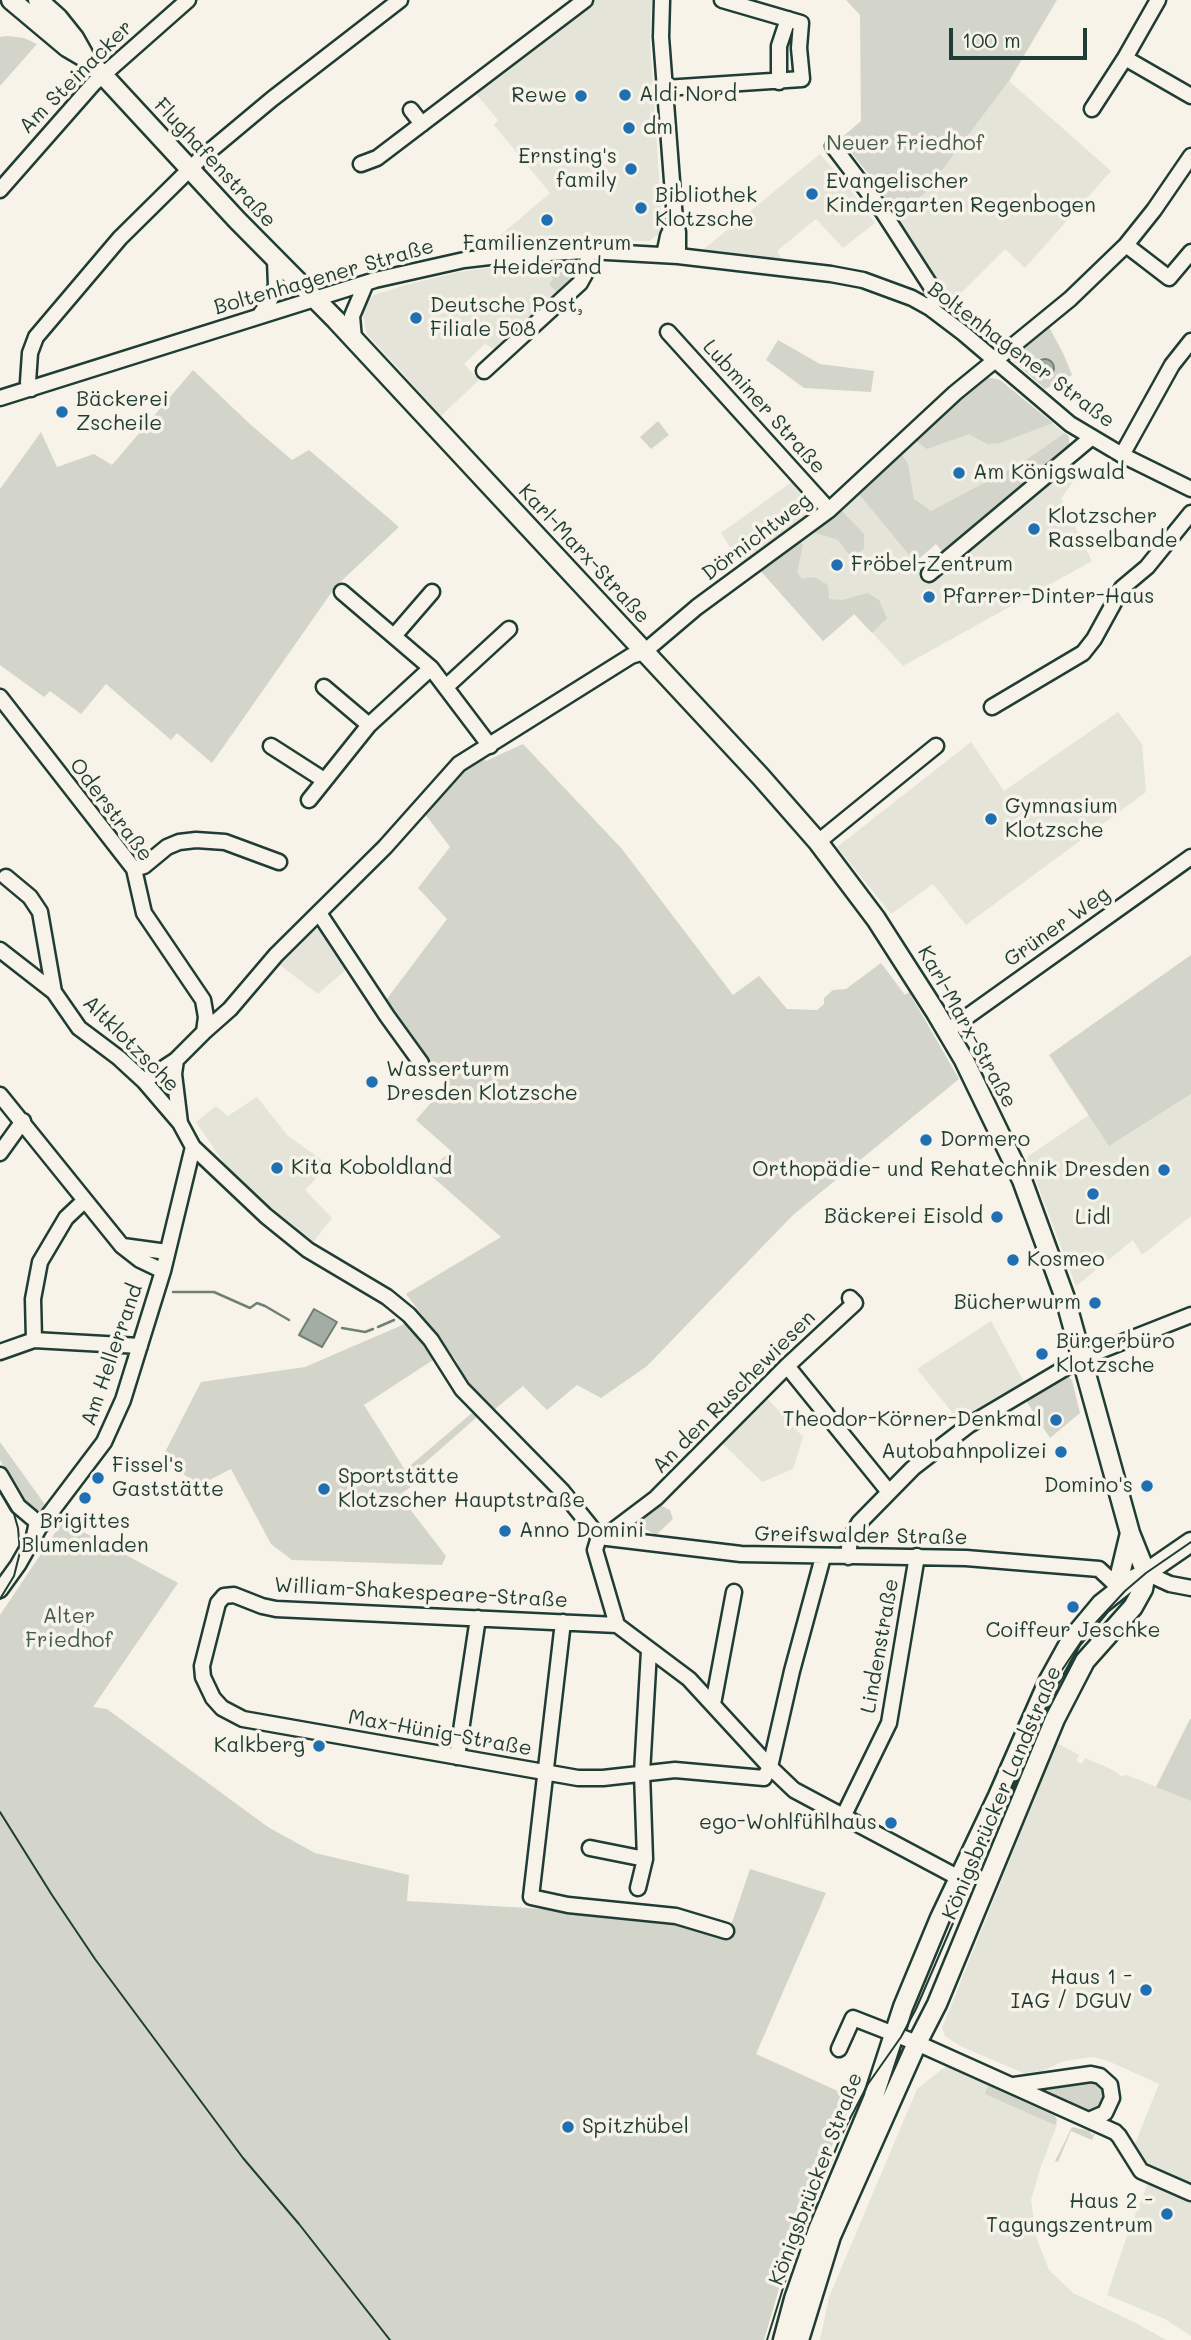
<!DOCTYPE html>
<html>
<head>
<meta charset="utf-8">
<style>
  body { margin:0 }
  #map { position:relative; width:1191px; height:2340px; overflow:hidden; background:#f7f3e8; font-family:Mali,sans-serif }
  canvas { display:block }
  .scale { position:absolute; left:949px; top:28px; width:138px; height:32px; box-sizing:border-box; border:4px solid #1f3d34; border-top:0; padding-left:9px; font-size:21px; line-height:24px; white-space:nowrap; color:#1f3d34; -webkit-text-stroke:5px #f7f3e8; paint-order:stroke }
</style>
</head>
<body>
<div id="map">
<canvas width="1191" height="2340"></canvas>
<div class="scale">100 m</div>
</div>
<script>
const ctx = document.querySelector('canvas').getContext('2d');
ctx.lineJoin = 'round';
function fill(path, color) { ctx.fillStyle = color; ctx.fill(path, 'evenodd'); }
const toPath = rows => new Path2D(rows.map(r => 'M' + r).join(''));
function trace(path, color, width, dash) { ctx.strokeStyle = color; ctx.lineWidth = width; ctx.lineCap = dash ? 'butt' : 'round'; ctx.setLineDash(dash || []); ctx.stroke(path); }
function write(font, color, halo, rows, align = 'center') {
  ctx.font = font + ' Mali,sans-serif'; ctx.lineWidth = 7; ctx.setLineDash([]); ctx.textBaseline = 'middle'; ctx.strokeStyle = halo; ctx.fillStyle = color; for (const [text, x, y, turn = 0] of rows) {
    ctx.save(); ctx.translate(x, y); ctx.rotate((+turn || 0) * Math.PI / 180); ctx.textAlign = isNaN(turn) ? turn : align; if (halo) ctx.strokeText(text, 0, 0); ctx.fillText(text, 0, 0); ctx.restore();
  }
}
const built = toPath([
  [596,0,652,0,650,39,662,225,659,234,649,241,535,242,488,246,550,193,494,125,498,120,473,90],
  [1009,81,1111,171,1025,268,1005,249,951,303,894,214,924,194],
  [820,154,844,181,875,223,843,248,816,219,777,251,782,259,704,249],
  [522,263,523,268,541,272,554,279,549,285,558,293,556,295,554,294,494,349,485,344,464,364,479,380,441,416,367,334,362,311,366,302,374,295,405,285,459,272],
  [984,377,1000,380,1069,437,942,551,936,544,915,562,930,580,1063,469,1074,481,1061,498,1092,561,903,666,855,614,823,641,758,568,858,493],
  [793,481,812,506,811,515,742,566,721,533],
  [1118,712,1142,744,1146,792,966,925,933,884,891,914,837,847,971,742,1004,791],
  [322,929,348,968,318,994,276,962,313,930],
  [1191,1094,1191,1216,1142,1255,1133,1240,1076,1286,1027,1157,1089,1115,1109,1145],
  [257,1097,288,1136,329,1165,305,1190,332,1218,310,1246,230,1172,196,1122,216,1106,228,1116],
  [991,1321,1024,1382,960,1422,917,1369],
  [764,1395,803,1437,793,1469,762,1482,719,1440],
  [1057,1743,1079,1755,1076,1761,1082,1764,1085,1758,1111,1769,1121,1776,1127,1775,1191,1801,1191,2336,1165,2319,1107,2295,1128,2233,1153,2171,1140,2159,1134,2146,1159,2084,1108,2061,1093,2057,1064,2061,1042,2071,1023,2073,960,2046,945,2036,942,2028],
  [946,2066,1055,2116,1057,2125,1041,2166,1031,2200,1036,2237,1049,2270,1073,2293,1136,2323,1166,2340,820,2340,829,2297,917,2089]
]);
const green = toPath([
  [846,0,1057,0,1009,81,924,194,894,214,872,178,840,139,861,121,860,15],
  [7,36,24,38,37,44,0,86,0,37],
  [565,261,575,264,576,269,571,280,558,293,549,285,553,278,541,272,522,268,522,263],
  [1049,327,1064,355,1072,375,1045,389,1011,359],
  [778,340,820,364,874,371,871,392,804,388,766,360],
  [193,370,251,425,292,460,309,450,399,527,336,586,212,763,177,733,171,740,106,684,81,714,50,691,44,697,0,665,0,489,41,432,57,467,94,454,112,465],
  [984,377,1000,380,1053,423,1000,443,987,444,969,434,927,449,915,440],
  [658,421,669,435,651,449,640,437],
  [1065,433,1069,437,1069,448,942,551,936,544,915,562,858,493,901,453,908,464,914,499,931,511,1020,464],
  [838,507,864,534,864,549,851,557,838,540,816,533,812,527],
  [797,539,803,545,797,572,802,579,814,577,828,585,829,599,843,600,867,593,879,600,887,618,872,633,854,614,823,641,758,568],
  [523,744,622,849,733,995,759,976,787,1009,817,1010,824,1004,824,998,833,990,846,989,881,963,905,995,909,992,959,1079,793,1215,647,1366,601,1398,577,1385,547,1410,523,1386,495,1409,470,1389,456,1360,406,1294,501,1237,427,1172,451,1151,416,1120,447,1084,422,1058,386,1000,447,919,418,888,450,847,422,810,457,776,482,756,486,761],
  [1191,955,1191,1094,1109,1146,1049,1055],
  [407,1323,436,1358,364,1405,405,1470,473,1412,477,1417,410,1476,415,1484,399,1495,446,1556,442,1565,292,1560,271,1544,231,1469,200,1485,161,1460,201,1382,305,1367],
  [1068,1376,1072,1380,1080,1413,1050,1438,1025,1399],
  [0,1442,46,1506,40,1514,24,1505,3,1474,7,1472,0,1460],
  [658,1504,670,1510,673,1519,656,1535,645,1529,642,1520],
  [63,1521,178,1583,93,1707,107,1709,268,1827,315,1853,409,1875,407,1901,630,1914,677,1920,728,1934,750,1869,826,1893,756,2054,849,2096,847,2100,850,2106,811,2192,792,2244,764,2340,0,2340,0,1615],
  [1190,1719,1191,1719,1191,1801,1156,1787],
  [1094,2080,1104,2090,1105,2100,1101,2108,1087,2113,1039,2091,1041,2087],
  [988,2086,1055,2116,1057,2120,1055,2125,985,2094],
  [1072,2127,1089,2131,1092,2135,1095,2133,1092,2140,1071,2131,1058,2162,1055,2161]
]);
const water = toPath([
  '1036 368a9 9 0 1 1 18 0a9 9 0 1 1-18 0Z',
  [314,1309,337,1322,322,1347,299,1335,314,1309]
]);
const stream = toPath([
  [173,1292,214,1292,250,1308,257,1303,265,1306,289,1320],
  [378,1327,394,1320],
  [342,1328,365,1332,373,1329]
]);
const minor = toPath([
  [662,0,661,37,675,220,678,232,678,256],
  [1125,58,1191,96],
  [779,82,779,46,788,19],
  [665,88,802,79,799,48,801,23,722,0],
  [1092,109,1125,58,1158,0],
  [411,110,422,124],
  [833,146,883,212,932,288,935,299,930,308],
  [361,164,377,158,585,0],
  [0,190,94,83,188,0],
  [1126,245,1169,278,1191,252],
  [664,255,668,236,675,220],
  [260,315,270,300,276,286,275,260],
  [668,332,829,510],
  [354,339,352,316,366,283],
  [484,371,580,283,585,274,589,251],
  [31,389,28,382,30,353,36,337,120,238,199,160,272,99,400,0],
  [0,398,375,280,464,260,507,255,589,251,678,256,831,274,863,280,912,298,930,308,963,333,1070,424,1122,455,1191,489],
  [1122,455,1172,365,1191,341],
  [929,574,1091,438],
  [342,592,431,668,490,746],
  [394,636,432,592],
  [447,686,509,629],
  [324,687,369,725],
  [0,697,134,869,144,913,203,1000,206,1017,204,1032,176,1060,144,1081],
  [992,707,1083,653,1094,639,1122,588,1147,567,1191,513],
  [271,746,324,780],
  [309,800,369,725,431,668],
  [818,842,936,746],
  [134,869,144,866,167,847,179,842,196,840,225,842,279,862],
  [6,877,30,897,40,912,54,992],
  [319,913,387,1016,421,1063],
  [0,950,54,992,79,1028,119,1058,144,1081,180,1123,193,1147,266,1216,308,1250,387,1297,409,1315,431,1340,462,1389,562,1491,599,1537],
  [947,1031,1191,857],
  [204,1032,230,1009,276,955,385,847,459,764,631,656,644,652,697,607,829,510,955,393,1070,299,1126,245,1154,210,1191,156],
  [176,1060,174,1074,180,1123],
  [0,1095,122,1246,140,1260,163,1271],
  [0,1153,23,1121],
  [123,1246,167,1252],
  [34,1340,33,1299,40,1262,66,1218,84,1201],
  [0,1352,34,1340,140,1346],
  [787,1366,889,1492],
  [0,1475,18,1506,37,1522,34,1536],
  [599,1537,741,1554,966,1558,1099,1569,1116,1585],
  [599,1537,595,1550,617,1625,689,1679,770,1767,794,1790,959,1878],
  [599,1537,611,1532,656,1498,787,1366,855,1303,850,1298],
  [848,1557,850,1539,859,1523,913,1468,969,1425,1082,1358,1191,1315],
  [1146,1573,1170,1584,1191,1588],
  [0,1590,18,1565,39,1528,104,1442,123,1400,163,1271,193,1147],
  [563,1622,531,1897,568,1905,676,1916,726,1931],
  [617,1625,276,1609,262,1606,234,1595,224,1596,218,1603,202,1666,203,1677,213,1698,222,1708,243,1719,578,1778,603,1778,675,1770,764,1778,770,1767,792,1671,823,1557],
  [713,1704,734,1592],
  [457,1757,478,1618],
  [843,1817,889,1723,917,1556],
  [590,1848,645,1859],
  [638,1888,645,1859,642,1773,649,1651],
  [839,2049,853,2018,917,2043,1115,2132,1119,2136,1141,2171,1191,2193],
  [1014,2085,1091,2074,1100,2076,1110,2085,1112,2098,1105,2113,1089,2120]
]);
const major = toPath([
  [11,0,67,47,84,57,103,75,237,220,336,320,761,777,818,842,876,919,935,1011,964,1060,1022,1180,1065,1298,1130,1533,1146,1573],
  [38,0,58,18,74,38,83,54],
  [1116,1591,1130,1533],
  [783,2340,794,2299,818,2230,873,2099,903,2007,940,1918,998,1796,1049,1680,1071,1640,1101,1604,1130,1581,1146,1573,1191,1542],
  [799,2340,831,2236,917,2043,937,2004,1055,1719,1085,1661,1133,1607,1143,1589,1146,1573]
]);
const tram = toPath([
  [0,1491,14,1514,18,1528,20,1552,14,1576,0,1599],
  [0,1812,52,1895,95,1959,243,2158,299,2224,390,2340],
  [767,2340,796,2246,842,2134,868,2084,901,2037,916,2009,1062,1670,1089,1630,1125,1591,1146,1573,1191,1542]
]);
const markers = [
  [625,95,7,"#1f6fb2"],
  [581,96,7,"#1f6fb2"],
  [629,128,7,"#1f6fb2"],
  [631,169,7,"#1f6fb2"],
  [812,194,7,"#1f6fb2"],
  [641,208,7,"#1f6fb2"],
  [547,220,7,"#1f6fb2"],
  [416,318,7,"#1f6fb2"],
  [62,412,7,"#1f6fb2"],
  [959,473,7,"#1f6fb2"],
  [1034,529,7,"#1f6fb2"],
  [837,565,7,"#1f6fb2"],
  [929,597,7,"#1f6fb2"],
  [991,819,7,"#1f6fb2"],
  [372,1082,7,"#1f6fb2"],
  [926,1140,7,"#1f6fb2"],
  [277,1168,7,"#1f6fb2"],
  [1164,1170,7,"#1f6fb2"],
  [1093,1194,7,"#1f6fb2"],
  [997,1217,7,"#1f6fb2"],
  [1013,1260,7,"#1f6fb2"],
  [1095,1303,7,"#1f6fb2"],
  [1042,1354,7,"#1f6fb2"],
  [1056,1420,7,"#1f6fb2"],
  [1061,1452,7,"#1f6fb2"],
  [98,1478,7,"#1f6fb2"],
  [1147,1486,7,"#1f6fb2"],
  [324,1489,7,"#1f6fb2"],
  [85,1498,7,"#1f6fb2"],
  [505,1531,7,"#1f6fb2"],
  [1073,1607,7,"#1f6fb2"],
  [319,1746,7,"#1f6fb2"],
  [891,1823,7,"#1f6fb2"],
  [1146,1990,7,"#1f6fb2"],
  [568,2127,7,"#1f6fb2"],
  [1167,2214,7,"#1f6fb2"]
];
const streetNames = [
  ["Am Steinacker",76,77,-45],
  ["Flughafenstraße",215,163,47],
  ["Boltenhagener Straße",324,277,-16],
  ["Boltenhagener Straße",1021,355,37],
  ["Lubminer Straße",764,407,48],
  ["Dörnichtweg",757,537,-37],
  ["Karl-Marx-Straße",584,554,47],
  ["Oderstraße",111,810,53],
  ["Grüner Weg",1057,927,-35],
  ["Karl-Marx-Straße",967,1027,61],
  ["Altklotzsche",131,1044,45],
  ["Am Hellerrand",112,1355,-71],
  ["An den Ruschewiesen",734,1392,-45],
  ["Greifswalder Straße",861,1536,1],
  ["William-Shakespeare-Straße",421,1593,3],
  ["Lindenstraße",880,1646,-80],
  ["Max-Hünig-Straße",440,1733,10],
  ["Königsbrücker Landstraße",1002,1793,-67],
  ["Königsbrücker Straße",816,2179,-69]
];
const poiNames = [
  ["Aldi Nord",639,95],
  ["Rewe",567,96,"right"],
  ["dm",643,128],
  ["Ernsting's",617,157,"right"],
  ["family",617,181,"right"],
  ["Evangelischer",826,182],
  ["Kindergarten Regenbogen",826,206],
  ["Bibliothek",655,196],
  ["Klotzsche",655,220],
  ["Familienzentrum",547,244,"center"],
  ["Heiderand",547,268,"center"],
  ["Deutsche Post,",430,306],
  ["Filiale 508",430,330],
  ["Bäckerei",76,400],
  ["Zscheile",76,424],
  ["Am Königswald",973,473],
  ["Klotzscher",1048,517],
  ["Rasselbande",1048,541],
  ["Fröbel-Zentrum",851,565],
  ["Pfarrer-Dinter-Haus",943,597],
  ["Gymnasium",1005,807],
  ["Klotzsche",1005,831],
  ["Wasserturm",386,1070],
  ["Dresden Klotzsche",386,1094],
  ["Dormero",940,1140],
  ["Kita Koboldland",291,1168],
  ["Orthopädie- und Rehatechnik Dresden",1150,1170,"right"],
  ["Bäckerei Eisold",983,1217,"right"],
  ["Lidl",1093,1218,"center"],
  ["Kosmeo",1027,1260],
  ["Bücherwurm",1081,1303,"right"],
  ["Bürgerbüro",1056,1342],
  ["Klotzsche",1056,1366],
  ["Theodor-Körner-Denkmal",1042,1420,"right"],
  ["Autobahnpolizei",1047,1452,"right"],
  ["Fissel's",112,1466],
  ["Gaststätte",112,1490],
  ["Sportstätte",338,1477],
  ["Klotzscher Hauptstraße",338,1501],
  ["Domino's",1133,1486,"right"],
  ["Brigittes",85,1522,"center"],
  ["Blumenladen",85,1546,"center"],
  ["Anno Domini",519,1531],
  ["Coiffeur Jeschke",1073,1631,"center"],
  ["Kalkberg",305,1746,"right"],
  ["ego-Wohlfühlhaus",877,1823,"right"],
  ["Haus 1 -",1132,1978,"right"],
  ["IAG / DGUV",1132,2002,"right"],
  ["Spitzhübel",582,2127],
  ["Haus 2 -",1153,2202,"right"],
  ["Tagungszentrum",1153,2226,"right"]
];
const parkNames = [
  ["Neuer Friedhof",905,144],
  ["Alter",69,1617],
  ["Friedhof",69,1641]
];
fill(built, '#e5e4d9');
fill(green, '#d3d5ca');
fill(water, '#a4ada3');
trace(water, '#6f8077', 2);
trace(stream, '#6f8077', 2.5);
trace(minor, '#1f3d34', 19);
trace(major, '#1f3d34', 23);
trace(minor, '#f7f3e8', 14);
trace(major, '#f7f3e8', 18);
trace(tram, '#1f3d34', 2);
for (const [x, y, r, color] of markers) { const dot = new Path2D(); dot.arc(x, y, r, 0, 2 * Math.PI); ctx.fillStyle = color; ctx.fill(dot); trace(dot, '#f7f3e8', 2.5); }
write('21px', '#1f3d34', '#f7f3e8', streetNames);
write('21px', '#1f3d34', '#f7f3e8', poiNames, 'left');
write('21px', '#435b52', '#f7f3e8', parkNames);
</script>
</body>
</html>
